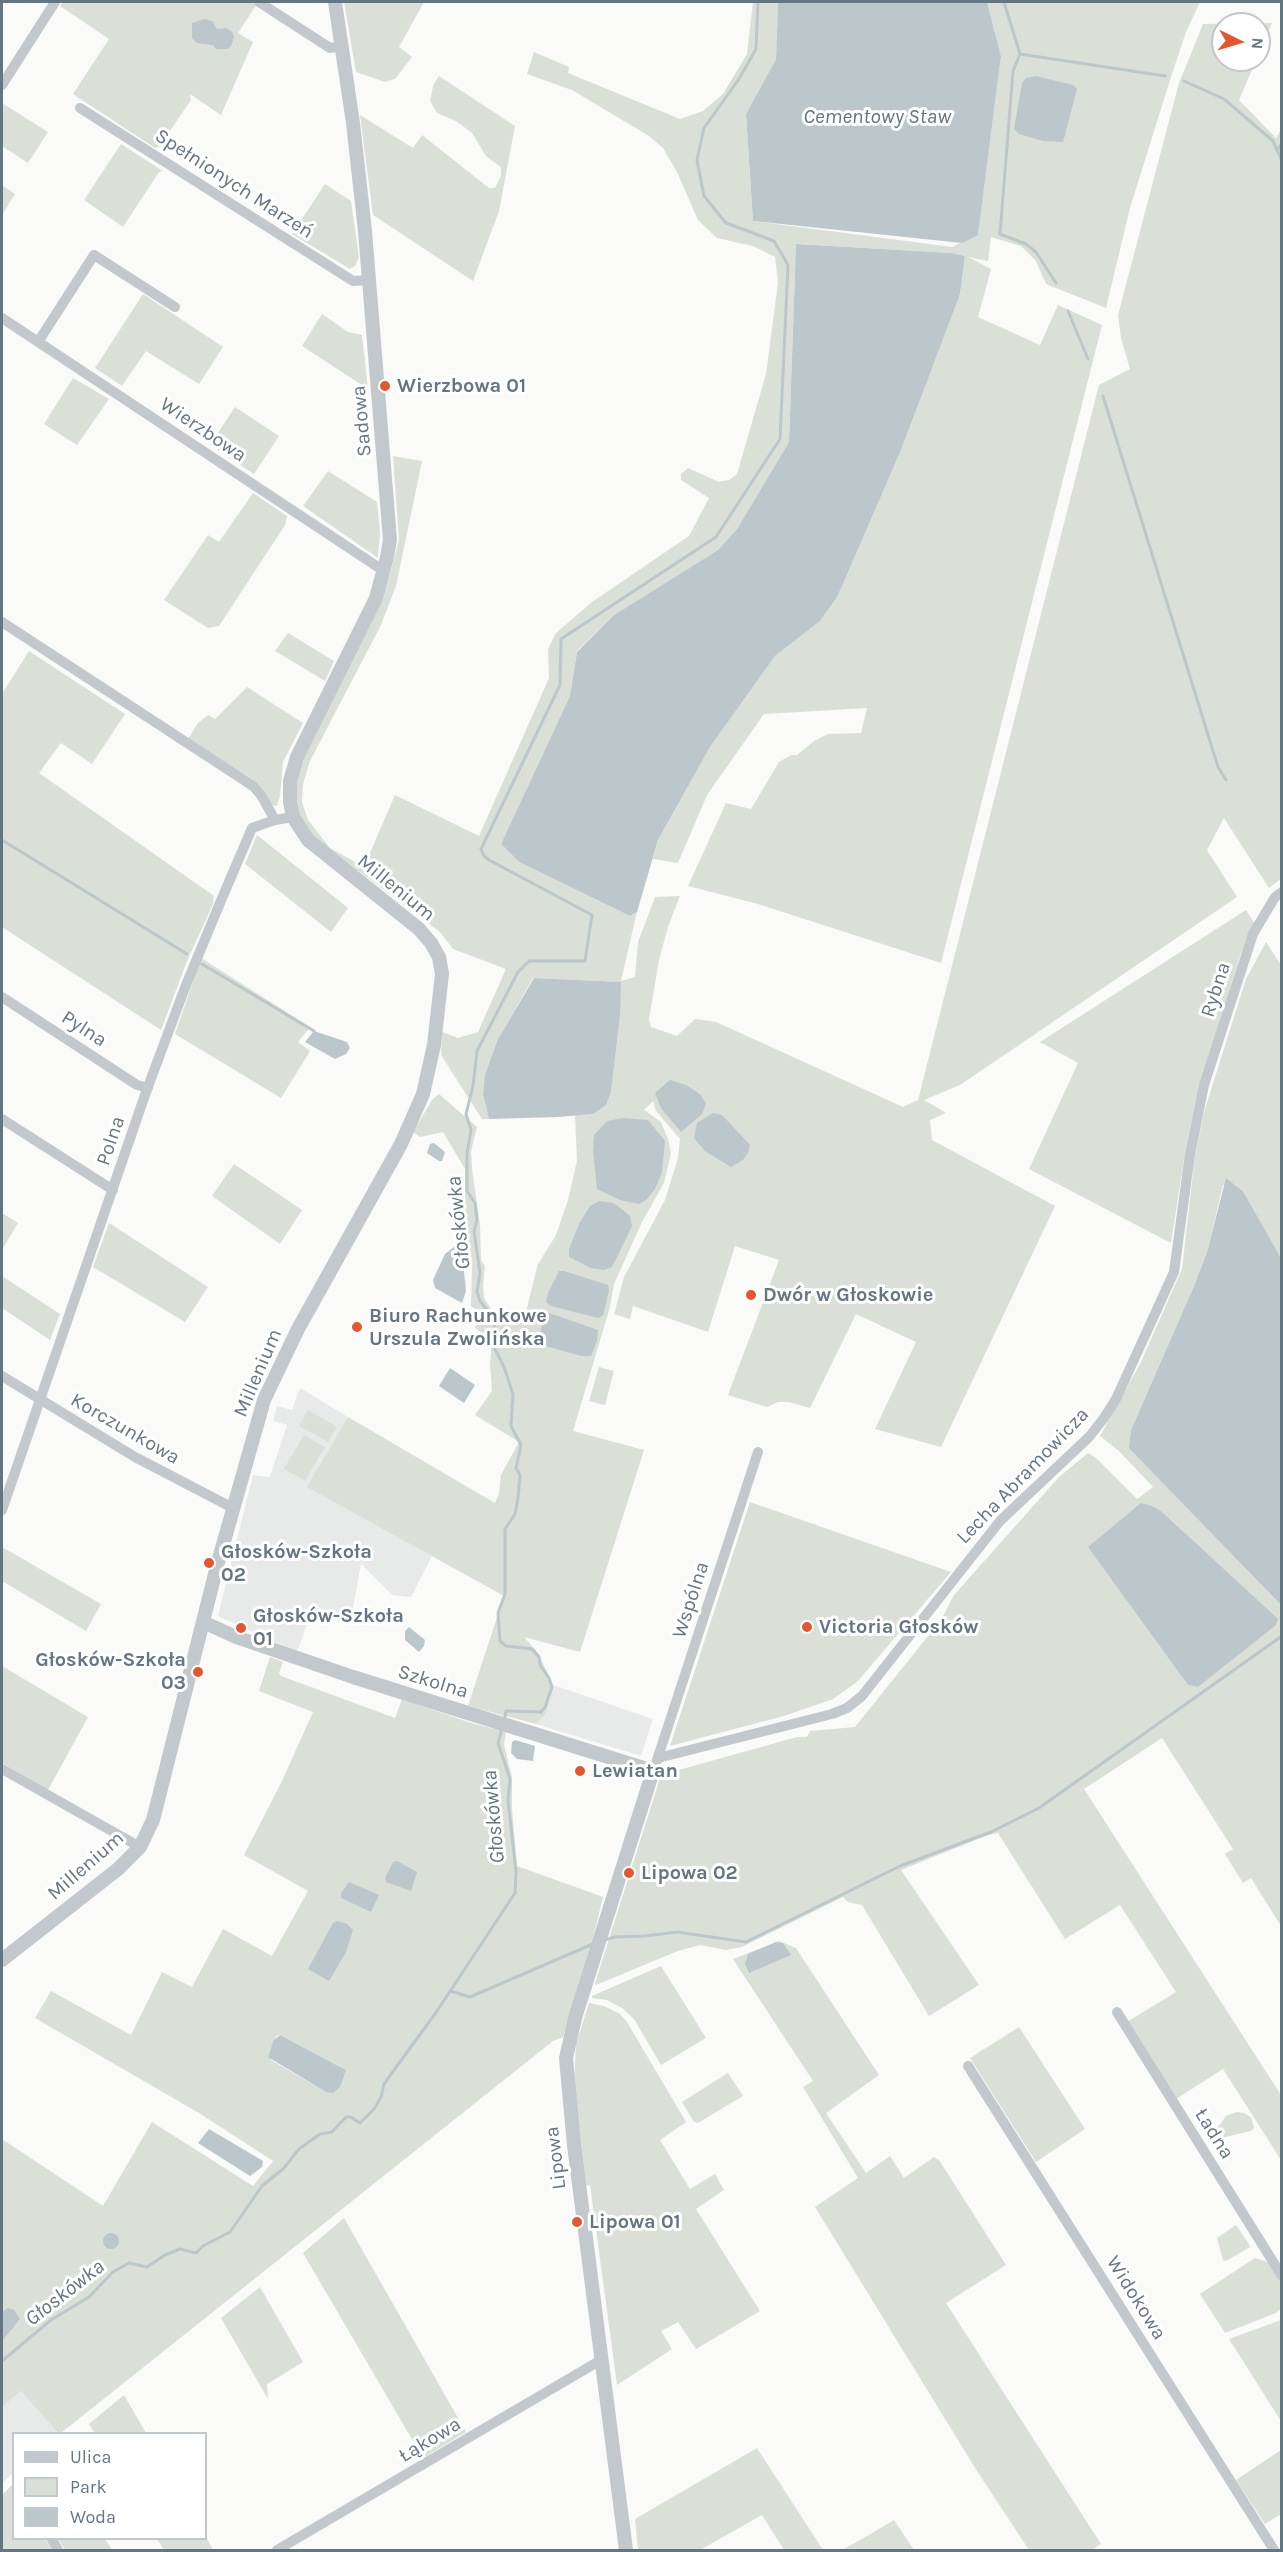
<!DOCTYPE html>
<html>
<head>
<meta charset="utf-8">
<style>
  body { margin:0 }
  #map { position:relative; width:1283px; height:2552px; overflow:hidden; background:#fafaf8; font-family:Karla,sans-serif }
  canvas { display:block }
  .frame { position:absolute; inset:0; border:3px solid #657683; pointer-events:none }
  .legend { position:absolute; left:12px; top:2432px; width:195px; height:108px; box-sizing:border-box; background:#fff; border:2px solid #c1c8cd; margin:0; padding:8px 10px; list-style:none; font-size:18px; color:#657683 }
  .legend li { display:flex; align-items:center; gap:12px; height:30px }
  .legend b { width:30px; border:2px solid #c1c8cd }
  .north { position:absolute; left:1211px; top:12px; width:60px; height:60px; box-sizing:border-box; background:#fff; border:2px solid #c1c8cd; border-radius:50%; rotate:95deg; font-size:16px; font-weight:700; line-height:24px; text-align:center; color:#657683 }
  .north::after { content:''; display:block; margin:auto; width:21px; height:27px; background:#e4572e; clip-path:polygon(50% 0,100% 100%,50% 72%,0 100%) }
</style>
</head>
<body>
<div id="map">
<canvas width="1283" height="2552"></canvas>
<div class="frame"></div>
<ul class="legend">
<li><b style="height:8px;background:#c3c8cc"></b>Ulica</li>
<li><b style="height:16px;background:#dadfd7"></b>Park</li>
<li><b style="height:16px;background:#bbc7cb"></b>Woda</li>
</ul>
<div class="north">N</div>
</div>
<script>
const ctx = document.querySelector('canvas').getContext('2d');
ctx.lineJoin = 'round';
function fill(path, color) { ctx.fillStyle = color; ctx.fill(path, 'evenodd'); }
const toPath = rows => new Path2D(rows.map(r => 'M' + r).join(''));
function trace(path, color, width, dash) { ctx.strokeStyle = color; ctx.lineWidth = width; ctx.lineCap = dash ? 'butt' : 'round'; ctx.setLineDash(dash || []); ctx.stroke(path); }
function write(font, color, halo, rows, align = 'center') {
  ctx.font = font + ' Karla,sans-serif'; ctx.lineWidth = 6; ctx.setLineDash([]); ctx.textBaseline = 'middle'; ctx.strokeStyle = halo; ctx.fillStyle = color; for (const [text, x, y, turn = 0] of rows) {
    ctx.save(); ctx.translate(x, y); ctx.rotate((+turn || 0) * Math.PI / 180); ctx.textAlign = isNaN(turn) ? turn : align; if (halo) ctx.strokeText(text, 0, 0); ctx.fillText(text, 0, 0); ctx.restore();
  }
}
const built = toPath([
  [300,1388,348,1417,308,1487,432,1556,411,1597,392,1595,361,1564,350,1623,312,1610,297,1652,218,1616,253,1475,270,1477,287,1425,273,1421,277,1406,292,1410],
  [553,1685,653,1719,641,1756,536,1724,546,1714],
  [21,2391,58,2433,14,2434,13,2473,2,2483,2,2407]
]);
const green = toPath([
  [63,2,253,2,257,4,238,33,253,42,221,115,190,94,191,100,159,147,155,148,73,94,109,39,60,6],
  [344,2,424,2,399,47,412,57,395,79,385,82,356,72],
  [753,2,778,2,776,59,746,114,753,221,952,247,978,234,1001,56,987,2,1200,2,1186,32,1170,80,1130,208,1106,308,1046,284,1036,261,1021,246,991,237,988,261,968,257,991,269,978,317,1040,345,1058,305,1102,325,941,963,758,904,688,886,726,803,751,809,779,762,791,755,797,755,814,741,828,734,861,733,867,708,764,714,707,795,678,863,653,859,658,840,710,747,775,656,819,622,960,294,965,256,951,253,796,244,789,442,737,529,718,550,614,615,577,651,570,696,501,844,519,862,630,916,637,912,621,981,635,977,638,942,655,897,680,896,668,927,659,960,649,1019,651,1027,677,1036,695,1019,716,1022,903,1107,918,1100,1099,385,1130,369,1121,338,1118,315,1179,83,1203,24,1272,23,1259,54,1259,24,1223,24,1223,60,1256,60,1239,100,1276,138,1281,129,1281,879,1269,888,1224,818,1207,850,1237,897,960,1085,924,1100,946,1113,930,1120,932,1140,1055,1206,941,1447,875,1429,916,1342,856,1314,810,1408,789,1402,778,1402,767,1407,728,1395,779,1260,735,1246,708,1332,633,1306,630,1319,614,1314,624,1277,665,1200,678,1158,680,1139,656,1111,653,1101,644,1110,661,1122,668,1139,671,1153,664,1183,642,1222,614,1284,610,1307,573,1431,644,1450,580,1652,524,1637,538,1653,553,1685,546,1714,536,1724,468,1706,504,1596,307,1487,348,1417,495,1503,499,1494,501,1475,519,1442,475,1415,492,1391,490,1364,492,1341,475,1328,481,1313,471,1306,472,1268,465,1245,465,1169,443,1132,420,1137,413,1132,432,1100,439,1094,477,1127,471,1151,472,1169,480,1225,481,1260,485,1266,483,1285,484,1298,493,1312,524,1320,538,1264,556,1235,568,1200,577,1161,575,1115,593,1114,621,982,533,978,498,1039,485,1074,483,1094,489,1119,482,1119,441,1055,442,1032,458,1038,478,1032,506,969,453,949,440,932,312,836,300,818,295,800,295,782,299,765,385,590,390,574,399,540,393,456,422,461,396,586,381,625,310,761,303,784,302,802,308,820,330,848,364,867,395,795,479,836,549,678,548,649,556,633,592,602,689,536,709,498,681,480,681,474,688,468,719,482,729,480,737,474,766,374,778,283,775,257,753,246,717,238,698,220,677,172,663,148,649,136,572,90,527,74,534,52,569,67,568,73,680,119,703,111,723,94,747,54],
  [439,76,515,126,499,211,473,281,373,215,360,115,413,148,422,135,489,188,495,188,501,176,501,167,486,156,472,133,456,121,437,113,430,101,433,86],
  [2,103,48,132,28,163,2,146],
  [121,144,163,171,159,172,123,227,84,200],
  [325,184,351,201,359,257,355,266,350,269,292,234],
  [2,185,15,194,2,215],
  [143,294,223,347,199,384,146,351,122,386,95,368],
  [322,314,348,332,362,335,368,389,302,346],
  [73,378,109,399,77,445,44,424],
  [235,407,279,436,254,474,210,445],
  [328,471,377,502,380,532,378,558,303,506],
  [253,493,287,516,285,525,219,626,208,628,164,600,208,535,219,542],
  [288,633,334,661,325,681,275,651],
  [29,651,125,714,92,764,61,743,39,773,214,896,213,904,187,961,161,1030,2,927,2,694],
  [247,687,303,723,283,762,280,796,277,806,271,805,254,780,188,739,198,723,208,715,215,719],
  [257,835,348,908,331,932,245,864],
  [1246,910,1255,924,1241,953,1196,1099,1185,1153,1171,1243,1029,1169,1078,1063,1040,1042],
  [1266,942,1281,965,1281,1258,1243,1191,1233,1183,1223,1185,1207,1252,1194,1286,1131,1430,1130,1448,1281,1605,1281,1926,1251,1878,1243,1883,1233,1867,1225,1854,1233,1849,1162,1738,1084,1789,1281,2095,1281,2160,1223,2069,1176,2099,1127,2022,1176,1992,1120,1905,1065,1939,998,1833,988,1835,901,1870,979,1985,929,2016,862,1905,848,1902,843,1897,742,1947,726,1950,700,1945,678,1951,596,1985,595,1983,661,1775,797,1737,807,1737,810,1731,855,1727,941,1620,954,1595,1059,1477,1088,1453,1096,1458,1137,1499,1153,1487,1119,1451,1100,1436,1140,1364,1182,1269,1195,1155,1204,1112,1246,979],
  [1161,1511,1278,1622,1198,1687,1188,1685,1089,1547],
  [201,958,310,1027,298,1042,310,1051,281,1098,175,1034],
  [234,1164,302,1210,280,1244,212,1196],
  [2,1213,18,1223,2,1250],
  [109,1223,208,1287,185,1322,93,1267],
  [2,1276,60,1314,50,1340,2,1308],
  [599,1367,614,1371,605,1405,589,1401],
  [308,1410,337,1427,328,1442,299,1426],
  [304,1435,325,1447,305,1481,284,1469],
  [750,1502,951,1572,857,1682,833,1699,784,1716,670,1746],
  [2,1547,101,1604,86,1631,2,1581],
  [270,1657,283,1662,279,1673,281,1676,395,1718,402,1699,468,1722,506,1732,504,1744,512,1778,512,1809,517,1866,603,1897,593,1938,563,2037,553,2041,61,2433,58,2433,21,2391,2,2407,2,2139,103,2206,152,2122,253,2186,273,2161,199,2113,35,2018,51,1991,131,2035,162,1972,192,1987,223,1929,272,1956,308,1891,244,1855,281,1783,313,1712,259,1691],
  [280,2035,346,2070,326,2092,271,2060,276,2036],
  [2,1666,88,1717,48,1790,2,1763],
  [779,1941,796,1948,879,2075,826,2113,866,2173,890,2156,904,2178,934,2157,939,2160,1006,2265,946,2303,1101,2544,1092,2550,1029,2550,977,2471,815,2207,858,2178,803,2087,813,2081,733,1959],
  [661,1966,706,2038,661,2065,634,2019,622,2008,607,2000,592,1998,592,1996],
  [589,2003,604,2006,620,2014,627,2022,686,2122,660,2140,690,2189,715,2174,724,2190,696,2209,760,2311,696,2349,678,2322,661,2331,672,2349,617,2385,590,2185,585,2186,574,2087,576,2044],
  [1019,2027,1085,2129,1036,2162,970,2058],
  [728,2073,743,2096,698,2123,694,2122,682,2102],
  [1237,2112,1244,2113,1251,2117,1254,2128,1251,2131,1221,2138,1218,2127,1226,2116],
  [344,2218,466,2432,423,2458,303,2253],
  [1236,2225,1249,2244,1250,2247,1226,2261,1223,2260,1217,2238],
  [1255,2258,1270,2263,1278,2275,1281,2282,1281,2308,1276,2313,1225,2333,1200,2294],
  [260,2287,303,2362,267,2384,268,2399,221,2318],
  [1281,2320,1282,2320,1281,2421,1229,2339],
  [124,2395,146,2433,95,2433,89,2424],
  [757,2448,823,2550,784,2550,762,2515,700,2550,638,2550,635,2519],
  [1281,2450,1281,2514,1265,2524,1236,2480],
  [13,2484,14,2538,45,2539,52,2550,2,2550,2,2495],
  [894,2520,914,2550,842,2550,862,2539],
  [206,2537,213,2550,164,2550,157,2539],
  [58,2539,105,2539,112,2550,65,2550]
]);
const water = toPath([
  [778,2,987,2,1001,56,978,235,962,243,753,221,746,114,776,59],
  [205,19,212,21,217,29,226,28,232,32,234,37,231,46,227,49,216,49,213,45,197,43,192,38,192,23],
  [1036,76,1073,85,1077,89,1063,142,1043,141,1019,134,1014,129,1022,83,1026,78],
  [796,244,951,253,965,256,960,294,900,452,837,597,819,622,775,656,710,747,658,840,637,912,630,916,519,862,501,844,570,696,577,652,614,615,718,550,737,529,789,442],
  [534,978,621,982,620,1014,611,1091,606,1105,593,1114,558,1117,489,1119,483,1094,485,1074,498,1039],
  [314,1031,347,1042,350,1048,346,1054,335,1059,305,1042],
  [670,1080,686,1085,700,1094,706,1104,702,1114,681,1132,661,1108,655,1093],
  [713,1113,722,1115,750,1145,748,1153,743,1160,731,1167,705,1151,694,1138,697,1123],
  [623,1118,648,1120,665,1141,662,1172,655,1189,646,1200,639,1204,620,1200,597,1189,593,1150,594,1135,607,1121],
  [434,1143,445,1152,442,1161,439,1161,427,1153,430,1144],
  [1226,1178,1243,1191,1281,1258,1281,1605,1129,1448,1131,1430,1194,1286,1207,1252],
  [599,1201,614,1203,630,1216,632,1226,612,1267,604,1270,591,1268,569,1257,569,1249,579,1224,590,1206],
  [454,1247,462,1252,466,1291,462,1303,435,1288,433,1280,445,1254],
  [559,1271,564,1271,608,1285,609,1291,603,1315,598,1318,551,1306,546,1302,548,1293],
  [549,1313,598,1330,597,1341,591,1356,581,1356,538,1344,544,1315],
  [450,1368,475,1385,464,1403,439,1386],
  [1141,1503,1152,1506,1161,1511,1278,1619,1276,1625,1198,1687,1188,1685,1088,1547],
  [409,1627,425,1640,424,1646,419,1652,405,1640,405,1631],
  [515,1740,535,1746,533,1761,517,1759,511,1753,512,1742],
  [397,1861,417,1872,411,1891,386,1882,385,1878,393,1862],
  [349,1882,379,1895,371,1912,341,1898,341,1893],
  [337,1921,347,1924,353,1930,346,1952,329,1981,308,1969,333,1923],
  [776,1942,783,1943,791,1955,749,1973,745,1964,748,1954],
  [280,2035,346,2070,340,2087,333,2093,326,2092,268,2057,274,2040],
  [209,2129,263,2161,262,2167,250,2176,198,2143],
  '103 2241a8 8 0 1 1 16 0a8 8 0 1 1-16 0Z',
  [8,2308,14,2310,20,2319,2,2341,2,2312]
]);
const stream = toPath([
  [1004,2,1020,54,1013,71,1000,234,1026,244,1036,252,1056,283],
  [1020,54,1165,76],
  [1184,81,1224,99,1273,141,1282,161],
  [1277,151,1282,143],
  [1068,311,1088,359],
  [1103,396,1218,767,1226,780],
  [2,840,187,954],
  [202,964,314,1031],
  [504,1721,506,1711,541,1712,545,1707,552,1687,549,1678,540,1665,539,1657,532,1649,506,1646,500,1641,498,1613,505,1594,505,1529,515,1514,518,1498,520,1475,516,1468,521,1445,511,1426,513,1394,504,1367,493,1345,495,1319,480,1301,477,1292,480,1273,474,1231,477,1220,475,1203,467,1191,467,1153,471,1130,466,1114,473,1086,477,1051,518,972,529,961,585,961,592,915,489,860,484,856,481,849,560,685,561,639,716,537,780,439,788,265,774,241,726,223,704,196,697,160,704,128,739,79,756,49,758,2],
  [604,1940,615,1937,645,1936,677,1932,746,1942,900,1866,991,1832,1039,1808,1282,1636],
  [450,1991,470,1997,595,1943],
  [2,2361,51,2320,89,2297,113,2272,129,2263,147,2267,165,2255,180,2249,196,2253,203,2246,230,2232,262,2186,283,2169,299,2149,320,2134,332,2132,346,2117,351,2117,360,2123,374,2109,381,2097,384,2084,437,2011,515,1893,516,1872,508,1800,510,1779,498,1743,502,1728]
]);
const minor = toPath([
  [259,2,330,48,342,46],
  [2,85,55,2],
  [80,108,353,281,370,280],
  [2,318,384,571],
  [38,342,94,255,175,307],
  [2,622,253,786,261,795,275,820],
  [2,997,137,1085,148,1088],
  [2,1119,113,1190],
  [2,1376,135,1457,233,1508],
  [2,1510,146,1092,186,985,220,903,252,828,275,820,293,817],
  [658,1758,832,1714,847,1708,862,1696,1000,1521,1089,1437,1104,1418,1116,1399,1174,1272,1190,1154,1204,1085,1253,934,1275,897,1282,892],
  [656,1763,758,1452],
  [2,1769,140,1847],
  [1117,2012,1282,2276],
  [968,2066,1274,2550],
  [51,2538,58,2550],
  [277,2550,601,2360]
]);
const tertiary = toPath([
  [203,1622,236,1637,353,1677,653,1771,575,2018,566,2058,574,2145,626,2550],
  [2,1960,118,1869,140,1847,153,1820,217,1566,264,1400,298,1329,401,1144,423,1094,434,1045,442,974,439,957,431,943,419,929,308,840,293,817,290,802,290,781,297,757,376,598,387,557,390,540,365,231,353,123,335,2]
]);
const markers = [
  [385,386,6,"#e4572e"],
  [751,1295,6,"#e4572e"],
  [357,1327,6,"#e4572e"],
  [209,1563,6,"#e4572e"],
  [807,1627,6,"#e4572e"],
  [241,1628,6,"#e4572e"],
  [198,1672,6,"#e4572e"],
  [580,1771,6,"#e4572e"],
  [629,1873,6,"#e4572e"],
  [577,2222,6,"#e4572e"]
];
const streetNames = [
  ["Spełnionych Marzeń",234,184,33],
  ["Sadowa",362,421,-95],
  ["Wierzbowa",203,430,34],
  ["Millenium",396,888,39],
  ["Rybna",1216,990,-72],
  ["Pylna",84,1029,33],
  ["Polna",111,1141,-71],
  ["Millenium",258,1373,-67],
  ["Korczunkowa",125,1429,30],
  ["Lecha Abramowicza",1023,1476,-46],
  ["Wspólna",691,1600,-72],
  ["Szkolna",433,1682,17],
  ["Millenium",86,1866,-41],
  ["Ładna",1214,2134,58],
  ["Lipowa",556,2158,-97],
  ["Widokowa",1136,2298,58],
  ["Łąkowa",430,2440,-31]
];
const poiNames = [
  ["Wierzbowa 01",397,386],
  ["Dwór w Głoskowie",763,1295],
  ["Biuro Rachunkowe",369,1316],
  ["Urszula Zwolińska",369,1339],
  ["Głosków-Szkoła",221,1552],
  ["02",221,1575],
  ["Głosków-Szkoła",253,1616],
  ["01",253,1639],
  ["Victoria Głosków",819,1627],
  ["Głosków-Szkoła",186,1660,"right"],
  ["03",186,1683,"right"],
  ["Lewiatan",592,1771],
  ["Lipowa 02",641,1873],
  ["Lipowa 01",589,2222]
];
const waterNames = [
  ["Cementowy Staw",877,117],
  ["Głoskówka",459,1223,-96],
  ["Głoskówka",494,1817,-95],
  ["Głoskówka",65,2293,-38]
];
fill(built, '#e8e9e9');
fill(green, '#dadfd7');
fill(water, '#bbc7cb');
trace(stream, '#bbc7cb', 3);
trace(minor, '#c3c8cc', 10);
trace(tertiary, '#c3c8cc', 14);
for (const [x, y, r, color] of markers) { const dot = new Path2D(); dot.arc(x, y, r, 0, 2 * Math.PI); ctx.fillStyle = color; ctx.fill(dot); trace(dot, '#fff', 2); }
write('20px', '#657683', '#fff', streetNames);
write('bold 20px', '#657683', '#fff', poiNames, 'left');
write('italic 21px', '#60757c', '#fff', waterNames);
</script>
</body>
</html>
